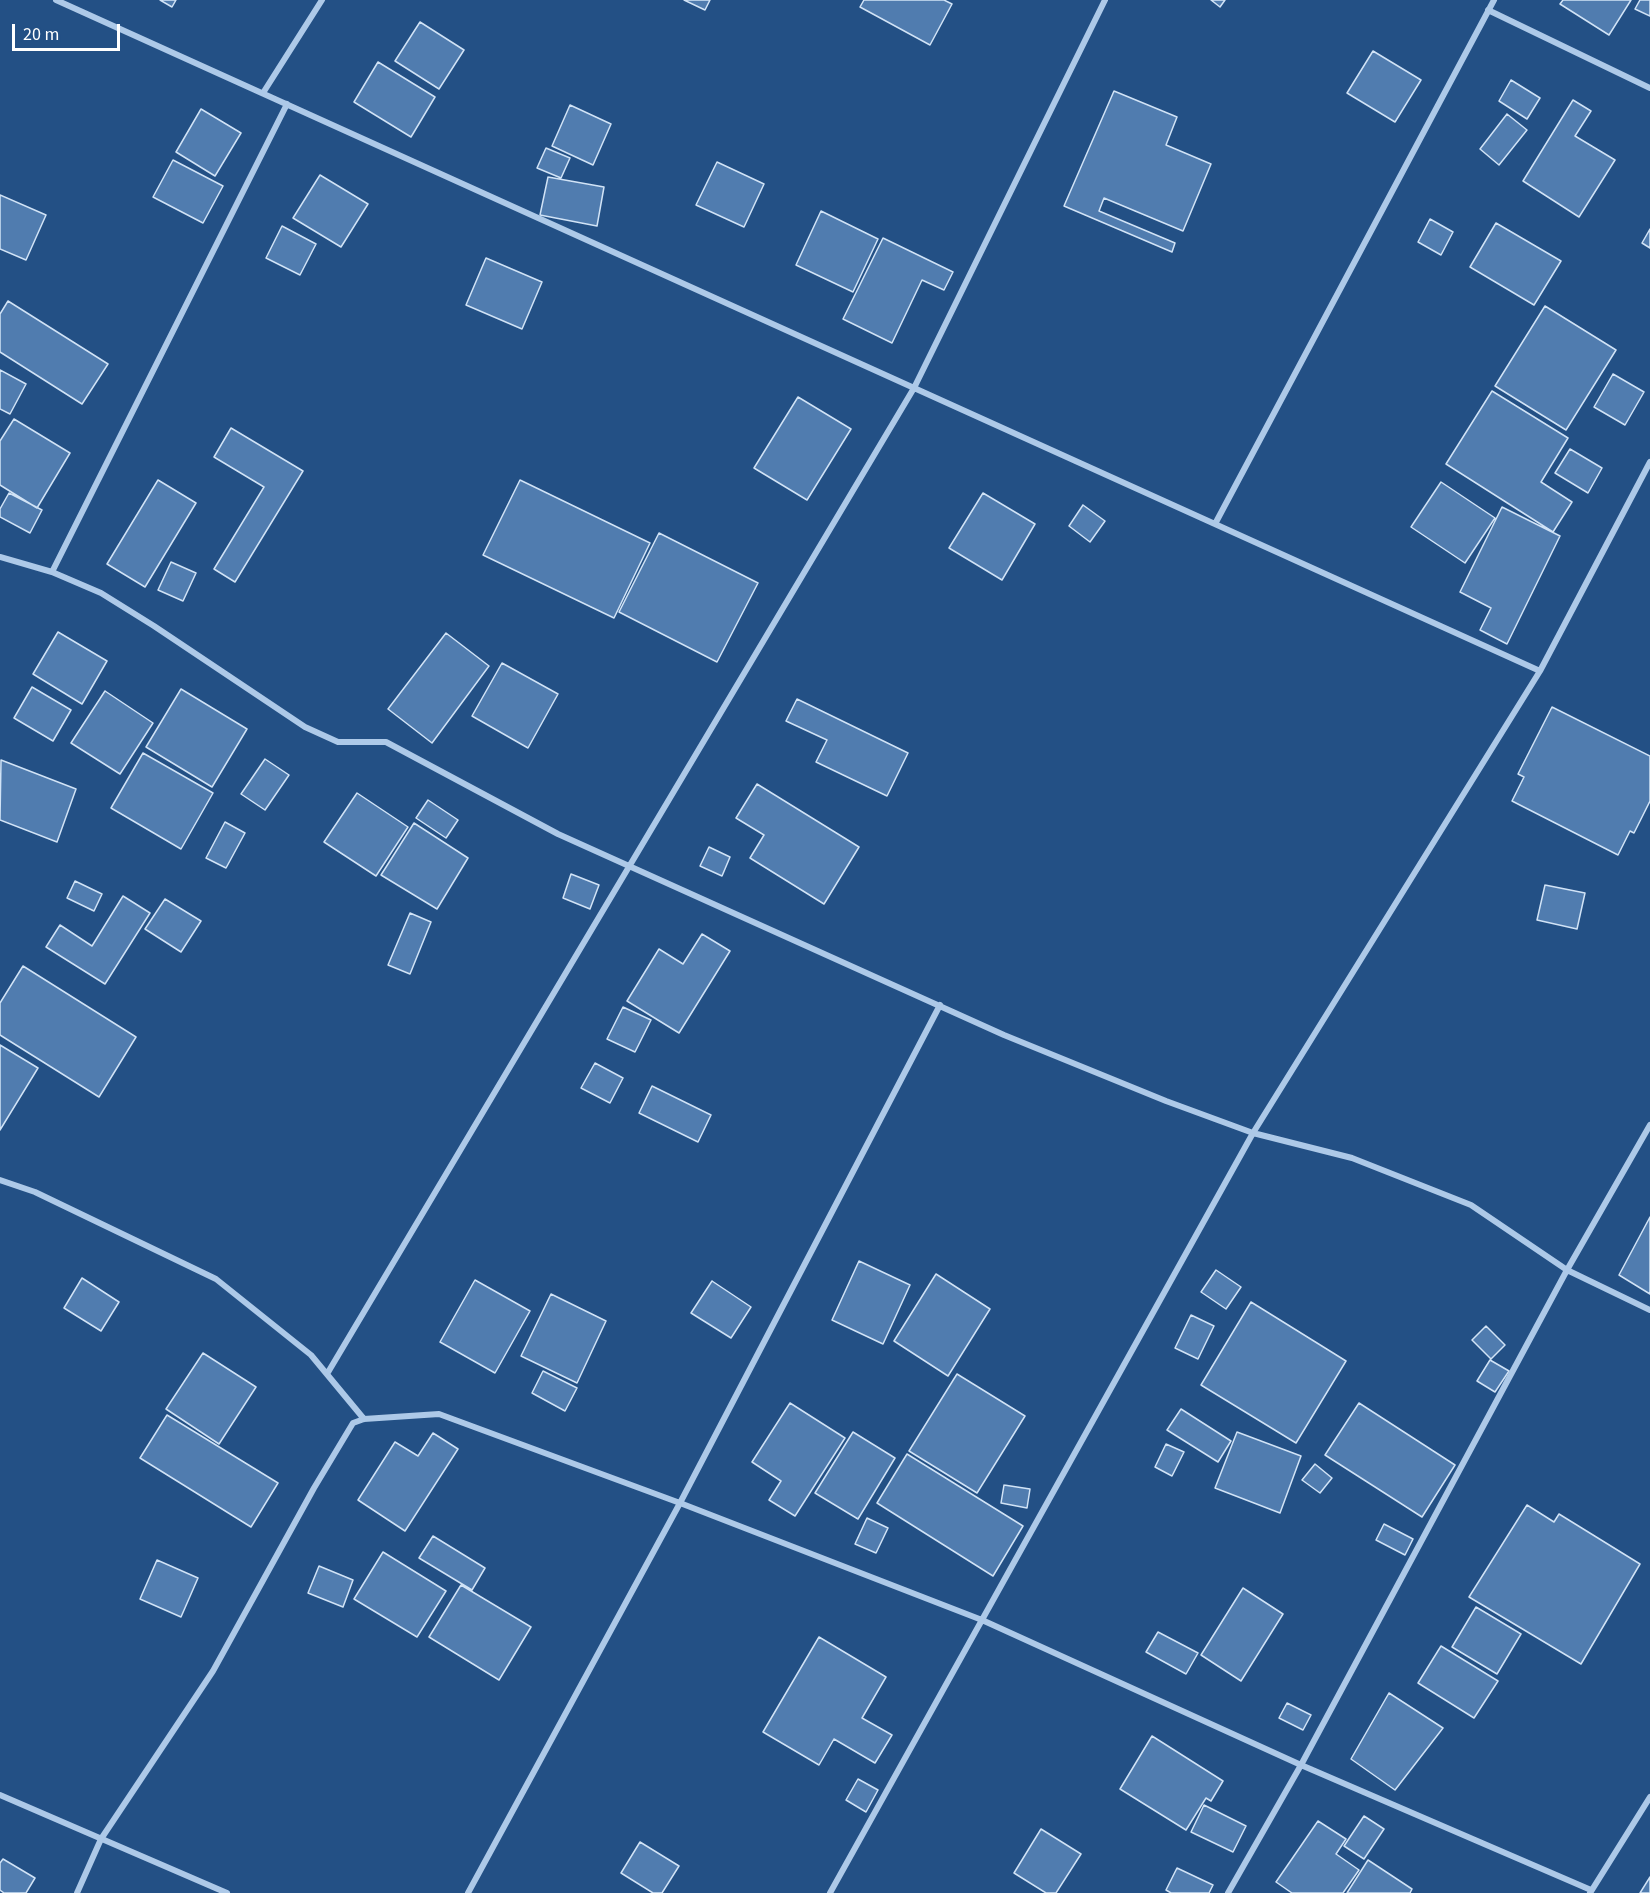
<!DOCTYPE html>
<html>
<head>
<meta charset="utf-8">
<style>
  body { margin:0 }
  #map { position:relative; width:1650px; height:1893px; overflow:hidden; background:#235085; font-family:"Source Sans 3",sans-serif }
  canvas { display:block }
  .scale { position:absolute; left:12px; top:24px; width:108px; height:27px; box-sizing:border-box; border:3px solid #fff; border-top:0; padding-left:8px; font-size:18px; line-height:21px; white-space:nowrap; color:#fff; -webkit-text-stroke:4px #235085; paint-order:stroke }
</style>
</head>
<body>
<div id="map">
<canvas width="1650" height="1893"></canvas>
<div class="scale">20 m</div>
</div>
<script>
const ctx = document.querySelector('canvas').getContext('2d');
ctx.lineJoin = 'round';
function fill(path, color) { ctx.fillStyle = color; ctx.fill(path, 'evenodd'); }
const toPath = rows => new Path2D(rows.map(r => 'M' + r).join(''));
function trace(path, color, width, dash) { ctx.strokeStyle = color; ctx.lineWidth = width; ctx.lineCap = dash ? 'butt' : 'round'; ctx.setLineDash(dash || []); ctx.stroke(path); }
const building = toPath([
  [160,0,176,0,172,7,160,0],
  [684,0,710,0,705,10,684,0],
  [864,0,944,0,952,4,930,45,860,7,864,0],
  [1211,0,1225,0,1220,7,1211,0],
  [1563,0,1631,0,1609,35,1560,4,1563,0],
  [1640,0,1650,0,1650,16,1635,9,1640,0],
  [420,22,464,50,439,89,395,61,420,22],
  [1373,51,1421,80,1395,122,1347,93,1373,51],
  [378,62,435,97,411,137,354,102,378,62],
  [1511,80,1540,98,1527,119,1499,101,1511,80],
  [1114,91,1177,117,1166,145,1211,164,1183,231,1104,198,1099,211,1175,243,1172,252,1064,206,1114,91],
  [1573,100,1591,111,1575,136,1615,160,1579,217,1523,181,1573,100],
  [570,105,611,124,593,165,552,146,570,105],
  [201,109,241,133,215,176,176,152,201,109],
  [1507,114,1527,130,1499,165,1480,149,1507,114],
  [546,148,570,158,561,178,537,168,546,148],
  [173,160,223,186,203,223,153,197,173,160],
  [717,162,764,184,744,227,696,205,717,162],
  [320,175,368,204,341,247,293,218,320,175],
  [548,177,604,187,597,226,540,215,548,177],
  [0,195,46,215,26,260,0,249,0,195],
  [821,211,878,239,853,292,796,265,821,211],
  [1430,219,1453,232,1441,255,1418,242,1430,219],
  [1496,223,1561,261,1534,305,1470,267,1496,223],
  [282,226,316,244,300,275,266,258,282,226],
  [1650,229,1650,248,1642,243,1650,229],
  [883,238,953,272,944,290,922,280,892,343,843,319,883,238],
  [486,258,542,282,522,329,466,305,486,258],
  [8,301,108,364,82,404,0,352,0,314,8,301],
  [1545,306,1616,350,1566,430,1495,386,1545,306],
  [0,370,26,384,10,414,0,409,0,370],
  [1613,374,1644,392,1625,425,1594,407,1613,374],
  [1492,391,1568,438,1541,482,1572,502,1553,532,1446,464,1492,391],
  [798,397,851,429,807,500,754,468,798,397],
  [14,419,70,453,37,508,0,485,0,441,14,419],
  [231,428,303,471,235,582,214,569,264,487,214,457,231,428],
  [1570,449,1602,468,1588,493,1555,473,1570,449],
  [158,480,196,503,145,587,107,564,158,480],
  [520,480,650,543,614,618,483,555,520,480],
  [1441,482,1495,518,1465,563,1411,527,1441,482],
  [9,493,42,510,30,533,0,517,0,509,9,493],
  [983,493,1035,524,1002,580,949,548,983,493],
  [1083,505,1105,521,1090,542,1069,526,1083,505],
  [1502,507,1560,536,1507,644,1480,630,1491,608,1460,592,1502,507],
  [659,533,758,583,717,662,619,612,659,533],
  [171,562,196,573,183,601,158,590,171,562],
  [58,632,107,661,82,704,33,674,58,632],
  [446,633,489,666,432,743,388,709,446,633],
  [502,663,558,694,528,748,472,716,502,663],
  [32,687,71,710,53,741,14,718,32,687],
  [181,689,247,729,212,787,146,747,181,689],
  [105,691,153,723,120,774,71,743,105,691],
  [797,699,908,753,887,796,816,762,827,740,786,721,797,699],
  [1552,707,1650,756,1650,801,1634,833,1630,831,1618,855,1512,801,1524,777,1518,774,1552,707],
  [143,753,213,793,181,849,111,808,143,753],
  [265,759,289,775,265,810,241,794,265,759],
  [1,760,76,789,57,842,0,820,1,760],
  [757,784,859,847,824,904,750,858,764,835,736,818,757,784],
  [357,793,408,827,376,876,324,842,357,793],
  [428,800,458,820,446,838,416,818,428,800],
  [225,822,245,833,226,868,206,858,225,822],
  [414,823,468,858,437,909,381,875,414,823],
  [709,847,730,857,722,876,700,866,709,847],
  [571,874,599,885,590,909,563,898,571,874],
  [75,881,102,894,94,911,67,898,75,881],
  [1545,885,1585,893,1577,929,1537,920,1545,885],
  [123,896,150,913,105,984,46,947,60,925,92,946,123,896],
  [165,899,201,921,181,952,145,929,165,899],
  [410,913,431,922,410,974,388,965,410,913],
  [702,934,730,951,679,1033,627,1001,659,949,683,964,702,934],
  [23,966,136,1037,99,1097,0,1035,0,1003,23,966],
  [623,1007,651,1020,635,1052,607,1039,623,1007],
  [0,1045,38,1068,0,1130,0,1045],
  [595,1063,623,1078,610,1103,581,1088,595,1063],
  [652,1086,711,1115,698,1142,639,1113,652,1086],
  [1650,1217,1650,1294,1619,1275,1650,1217],
  [859,1261,910,1285,883,1344,832,1320,859,1261],
  [1216,1270,1241,1287,1226,1309,1201,1292,1216,1270],
  [936,1274,990,1309,948,1376,894,1341,936,1274],
  [82,1278,119,1302,101,1331,64,1308,82,1278],
  [475,1280,530,1311,495,1373,440,1342,475,1280],
  [712,1281,751,1307,731,1338,691,1313,712,1281],
  [551,1294,606,1321,577,1383,521,1356,551,1294],
  [1251,1302,1346,1361,1296,1443,1201,1385,1251,1302],
  [1191,1315,1214,1326,1198,1359,1175,1348,1191,1315],
  [1486,1326,1505,1345,1491,1359,1472,1340,1486,1326],
  [203,1353,256,1387,219,1444,166,1409,203,1353],
  [1490,1360,1509,1371,1495,1392,1477,1381,1490,1360],
  [543,1371,577,1388,565,1411,532,1393,543,1371],
  [957,1374,1025,1416,977,1493,909,1451,957,1374],
  [790,1403,845,1438,795,1516,769,1500,781,1481,752,1462,790,1403],
  [1359,1403,1455,1465,1422,1517,1325,1455,1359,1403],
  [1181,1409,1231,1441,1218,1462,1167,1430,1181,1409],
  [167,1415,278,1483,251,1527,140,1458,167,1415],
  [853,1432,895,1458,858,1519,815,1493,853,1432],
  [1237,1432,1301,1456,1280,1513,1215,1488,1237,1432],
  [433,1433,458,1449,405,1531,358,1500,395,1442,418,1456,433,1433],
  [1166,1444,1184,1452,1172,1476,1155,1467,1166,1444],
  [907,1454,1023,1526,993,1576,877,1503,907,1454],
  [1315,1464,1332,1478,1320,1493,1302,1480,1315,1464],
  [1004,1485,1030,1489,1027,1508,1001,1503,1004,1485],
  [1527,1505,1554,1522,1559,1514,1640,1564,1581,1664,1469,1597,1527,1505],
  [867,1518,888,1528,876,1553,855,1544,867,1518],
  [1384,1524,1413,1539,1405,1555,1376,1540,1384,1524],
  [433,1536,485,1568,472,1590,419,1558,433,1536],
  [383,1552,446,1591,417,1637,354,1599,383,1552],
  [157,1560,198,1578,181,1617,140,1599,157,1560],
  [319,1566,353,1580,343,1607,308,1593,319,1566],
  [461,1585,531,1627,499,1680,429,1637,461,1585],
  [1243,1588,1283,1614,1241,1681,1201,1655,1243,1588],
  [1476,1607,1521,1634,1497,1674,1452,1647,1476,1607],
  [1158,1632,1198,1653,1186,1674,1146,1652,1158,1632],
  [819,1637,886,1677,862,1718,892,1735,875,1763,834,1739,819,1765,763,1732,819,1637],
  [1441,1646,1498,1681,1474,1718,1418,1683,1441,1646],
  [1389,1693,1443,1728,1395,1790,1351,1759,1389,1693],
  [1287,1703,1311,1715,1303,1730,1279,1718,1287,1703],
  [1152,1736,1223,1781,1211,1801,1206,1798,1186,1830,1120,1789,1152,1736],
  [858,1779,878,1790,866,1812,846,1800,858,1779],
  [1204,1805,1246,1826,1233,1852,1191,1832,1204,1805],
  [1364,1816,1384,1829,1364,1859,1344,1846,1364,1816],
  [1318,1821,1346,1839,1336,1854,1359,1870,1343,1893,1292,1893,1276,1882,1318,1821],
  [1041,1829,1081,1854,1056,1893,1046,1893,1014,1873,1041,1829],
  [640,1842,679,1866,662,1893,653,1893,621,1873,640,1842],
  [3,1859,35,1878,26,1893,4,1893,0,1890,0,1863,3,1859],
  [1368,1860,1412,1889,1410,1893,1347,1893,1368,1860],
  [1177,1868,1213,1885,1209,1893,1171,1893,1166,1890,1177,1868],
  [1650,1877,1650,1893,1640,1893,1650,1877]
]);
const minor = toPath([
  [56,0,1540,671],
  [1488,10,1650,88],
  [263,93,322,0],
  [1215,524,1494,0],
  [0,557,52,572,101,593,154,626,305,727,338,742,386,742,558,834,1004,1035,1166,1101,1253,1133,1352,1158,1471,1205,1567,1270,1650,1310],
  [52,572,287,104],
  [0,1180,35,1192,216,1279,311,1355,364,1419],
  [327,1374,914,388,1105,0],
  [0,1795,227,1893],
  [77,1893,101,1839,213,1671,314,1488,353,1423,364,1419,439,1414,680,1503,982,1620,1301,1765,1591,1890],
  [468,1893,680,1503,940,1005],
  [830,1893,1253,1133,1540,671,1650,462],
  [1228,1893,1301,1765,1567,1270,1650,1125],
  [1590,1893,1650,1797]
]);
fill(building, '#507caf');
trace(building, '#d1e3f6', 1.5);
trace(minor, '#adc9e8', 6);
</script>
</body>
</html>
